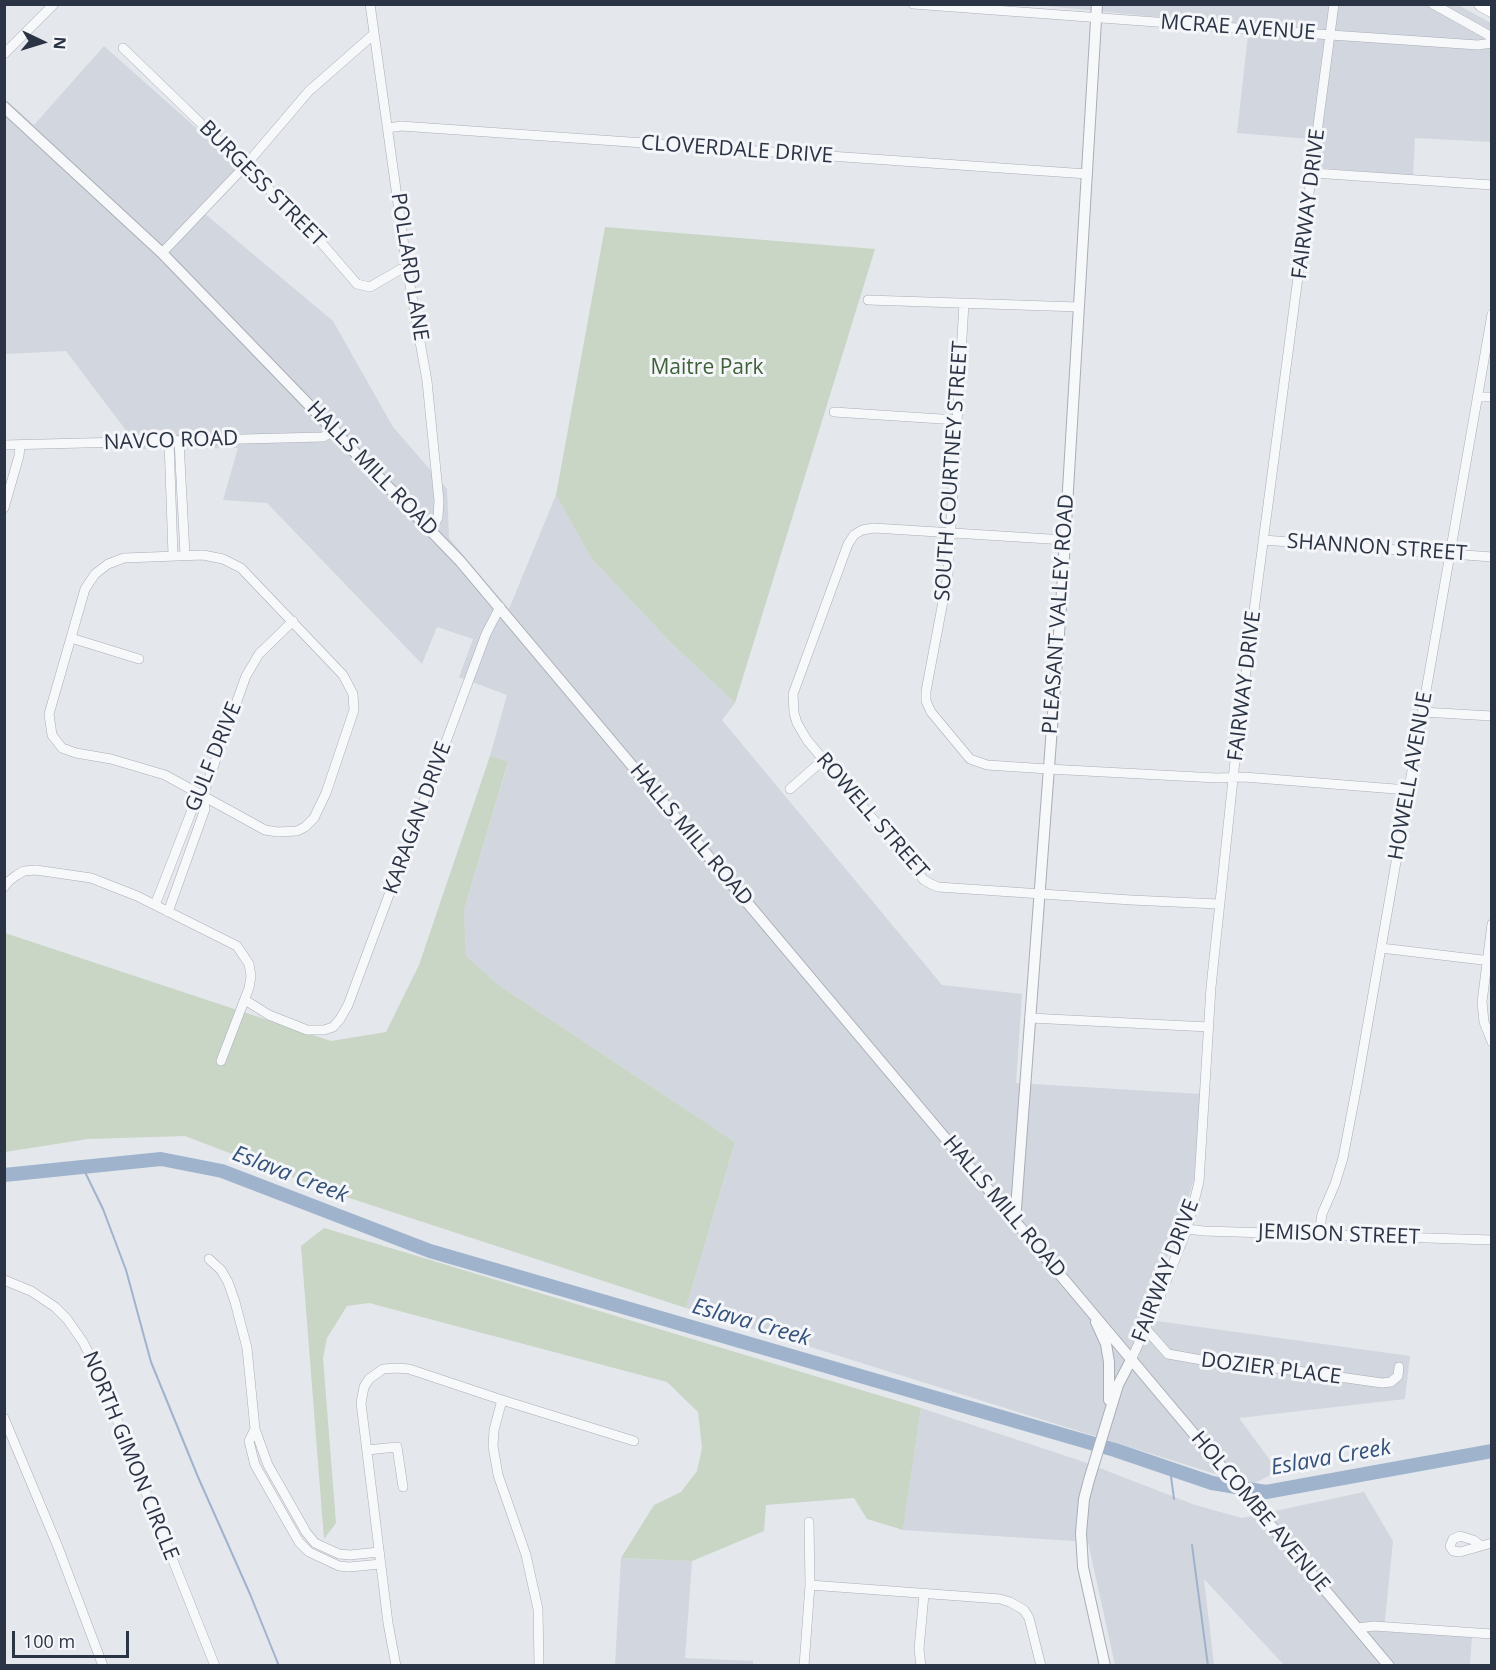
<!DOCTYPE html>
<html>
<head>
<meta charset="utf-8">
<style>
  body { margin:0 }
  #map { position:relative; width:1496px; height:1670px; overflow:hidden; background:#e4e7ec; font-family:"Open Sans",sans-serif }
  canvas { display:block }
  .frame { position:absolute; inset:0; border:6px solid #2b3445; pointer-events:none }
  .north { position:absolute; left:12px; top:12px; width:60px; height:60px; -webkit-text-stroke:4px #f4f6f9; paint-order:stroke; rotate:94deg; font-size:16px; font-weight:700; line-height:24px; text-align:center; color:#2b3445 }
  .north::after { content:''; display:block; margin:auto; width:21px; height:27px; background:#2b3445; clip-path:polygon(50% 0,100% 100%,50% 72%,0 100%) }
  .scale { position:absolute; left:12px; top:1631px; width:117px; height:27px; box-sizing:border-box; border:3px solid #2b3445; border-top:0; padding-left:8px; font-size:18px; line-height:21px; white-space:nowrap; color:#2b3445; -webkit-text-stroke:4px #f4f6f9; paint-order:stroke }
</style>
</head>
<body>
<div id="map">
<canvas width="1496" height="1670"></canvas>
<div class="frame"></div>
<div class="north">N</div>
<div class="scale">100 m</div>
</div>
<script>
const ctx = document.querySelector('canvas').getContext('2d');
ctx.lineJoin = 'round';
function fill(path, color) { ctx.fillStyle = color; ctx.fill(path, 'evenodd'); }
const toPath = rows => new Path2D(rows.map(r => 'M' + r).join(''));
function trace(path, color, width, dash) { ctx.strokeStyle = color; ctx.lineWidth = width; ctx.lineCap = dash ? 'butt' : 'round'; ctx.setLineDash(dash || []); ctx.stroke(path); }
function write(font, color, halo, rows, align = 'center') {
  ctx.font = font + ' "Open Sans",sans-serif'; ctx.lineWidth = 6; ctx.setLineDash([]); ctx.textBaseline = 'middle'; ctx.strokeStyle = halo; ctx.fillStyle = color; for (const [text, x, y, turn = 0] of rows) {
    ctx.save(); ctx.translate(x, y); ctx.rotate((+turn || 0) * Math.PI / 180); ctx.textAlign = isNaN(turn) ? turn : align; if (halo) ctx.strokeText(text, 0, 0); ctx.fillText(text, 0, 0); ctx.restore();
  }
}
const built = toPath([
  [1037,5,1458,5,1491,23,1491,142,1415,138,1413,176,1321,168,1323,140,1237,133,1249,26],
  [104,46,239,166,198,208,333,321,393,427,447,489,449,538,509,609,556,495,591,558,671,643,735,703,722,720,942,985,1022,994,1016,1083,1201,1094,1194,1179,1181,1222,1142,1319,1410,1356,1405,1399,1239,1418,1278,1471,1251,1485,686,1308,735,1142,500,986,466,956,464,910,508,763,490,756,507,695,459,677,473,639,437,627,422,664,267,503,223,500,238,448,140,449,66,351,5,354,4,98,34,125],
  [921,1408,1084,1462,1195,1505,1242,1518,1364,1492,1393,1541,1384,1630,1472,1635,1470,1665,1284,1665,1204,1579,1214,1665,1115,1665,1088,1542,903,1530],
  [621,1558,692,1561,685,1658,753,1661,753,1665,615,1665]
]);
const green = toPath([
  [605,227,875,249,735,703,671,643,591,558,556,495],
  [490,756,508,762,464,910,466,956,500,986,735,1142,686,1308,334,1193,185,1136,88,1139,5,1152,5,933,331,1041,386,1032,419,965],
  [324,1228,921,1408,903,1530,867,1519,854,1498,766,1505,764,1531,692,1561,621,1558,654,1505,681,1492,697,1471,702,1448,698,1412,667,1382,369,1303,347,1306,327,1338,323,1358,336,1523,324,1539,301,1246]
]);
const stream = toPath([
  [83,1168,103,1209,126,1270,151,1362,198,1477,250,1594,279,1666],
  [1170,1469,1174,1499],
  [1192,1545,1208,1666]
]);
const river = toPath([
  [4,1175,161,1159,222,1171,430,1251,1115,1450,1212,1483,1266,1492,1492,1451]
]);
const minor = toPath([
  [370,4,407,268,427,381,439,501,438,517,432,530],
  [913,4,1331,35,1478,45,1492,43],
  [1433,4,1492,37],
  [123,48,306,225,357,284,370,287,401,269,407,268],
  [4,54,54,4],
  [388,128,401,126,1087,174],
  [1313,173,1492,185],
  [162,253,245,166,309,91,374,34],
  [868,300,1079,307],
  [964,303,948,575,926,691,926,701,931,712,970,759,987,765,1048,769,1217,778,1244,777,1408,790],
  [1477,397,1492,397],
  [834,412,957,420],
  [169,441,173,555],
  [179,441,185,555],
  [4,445,323,437,335,430],
  [4,508,19,456,20,445],
  [1065,540,874,528,862,530,854,535,848,544,793,694,794,713,797,723,807,740,924,880,931,884,938,887,1131,900,1218,904],
  [1263,540,1492,557],
  [203,555,223,559,241,568,343,675,353,694,354,710,326,793,314,818,305,827,297,831,278,832,265,830,165,775,111,759,76,753,62,748,52,735,49,714,85,589,95,574,108,564,124,558,203,555],
  [71,638,139,659],
  [1422,712,1492,716],
  [790,789,823,760],
  [4,887,9,881,17,875,24,871,36,870,91,878,137,896,237,946,249,964,251,976,249,988,221,1061],
  [155,905,194,805,203,795,246,676,259,654,293,621],
  [168,912,205,809,203,795],
  [1492,924,1482,1002,1484,1022,1492,1042],
  [1381,948,1491,961],
  [245,1000,269,1015,307,1030,324,1030,333,1027,340,1019,348,1005,486,634,500,607],
  [1030,1018,1209,1027],
  [1187,1229,1204,1231,1492,1240],
  [1319,1235,1322,1214,1335,1184,1343,1158,1357,1085,1492,314],
  [209,1259,221,1270,228,1282,235,1302,247,1348,255,1429,260,1443,268,1465,306,1532,315,1543,339,1554,350,1555,379,1552],
  [4,1280,31,1291,55,1307,67,1319,83,1342,96,1367,215,1666],
  [1145,1328,1168,1354,1213,1362,1247,1364,1382,1383,1391,1382,1398,1376,1399,1367],
  [1132,1358,1161,1294,1187,1229,1199,1182,1211,987,1238,732,1334,4],
  [502,1400,494,1430,493,1446,498,1475,526,1555,538,1609,539,1666],
  [4,1418,58,1547,103,1666],
  [255,1429,249,1441,255,1465,299,1542,309,1552,339,1566,349,1567,381,1564],
  [367,1450,397,1447,403,1487],
  [1480,1545,1473,1540,1460,1536,1453,1539,1450,1546,1453,1551,1460,1552,1492,1543],
  [810,1585,1000,1599,1010,1602,1024,1610,1029,1618,1041,1666],
  [1358,1628,1374,1626,1492,1634],
  [396,1666,388,1623,361,1403,364,1387,369,1379,383,1369,397,1368,409,1369,502,1400,634,1441],
  [804,1666,810,1585,809,1522],
  [921,1666,919,1649,924,1594]
]);
const tertiary = toPath([
  [4,107,162,253,460,561,1389,1666],
  [1015,1222,1061,607,1097,4],
  [1096,1322,1106,1344,1109,1362,1109,1400],
  [1105,1666,1083,1567,1081,1533,1084,1499,1089,1480,1118,1385,1132,1358]
]);
const primary = toPath([
  [1481,4,1492,10]
]);
const streetNames = [
  ["MCRAE AVENUE",1238,28,4],
  ["CLOVERDALE DRIVE",737,150,4],
  ["BURGESS STREET",262,184,45],
  ["FAIRWAY DRIVE",1309,204,-83],
  ["POLLARD LANE",409,267,81],
  ["NAVCO ROAD",171,441,-2],
  ["HALLS MILL ROAD",372,469,46],
  ["SOUTH COURTNEY STREET",952,471,-86],
  ["SHANNON STREET",1377,548,4],
  ["PLEASANT VALLEY ROAD",1059,614,-86],
  ["FAIRWAY DRIVE",1245,686,-83],
  ["GULF DRIVE",214,757,-68],
  ["HOWELL AVENUE",1411,776,-80],
  ["ROWELL STREET",872,816,49],
  ["KARAGAN DRIVE",418,818,-70],
  ["HALLS MILL ROAD",691,835,50],
  ["HALLS MILL ROAD",1004,1207,50],
  ["JEMISON STREET",1339,1235,2],
  ["FAIRWAY DRIVE",1166,1271,-69],
  ["DOZIER PLACE",1271,1369,7],
  ["NORTH GIMON CIRCLE",130,1456,68],
  ["HOLCOMBE AVENUE",1260,1512,50]
];
const parkNames = [
  ["Maitre Park",707,368]
];
const waterNames = [
  ["Eslava Creek",290,1175,21],
  ["Eslava Creek",751,1323,16],
  ["Eslava Creek",1331,1458,-10]
];
fill(built, '#d2d6de');
fill(green, '#c9d6c5');
trace(stream, '#9fb4cc', 2);
trace(river, '#9fb4cc', 14);
trace(minor, '#a9aeb7', 10);
trace(tertiary, '#a9aeb7', 12);
trace(primary, '#a3abb8', 15);
trace(minor, '#f7f8fa', 9);
trace(tertiary, '#f7f8fa', 10);
trace(primary, '#fff', 14);
write('21px', '#2b3445', '#f4f6f9', streetNames);
write('21px', '#3f6138', '#f4f6f9', parkNames);
write('italic 22px', '#34527a', '#f4f6f9', waterNames);
</script>
</body>
</html>
